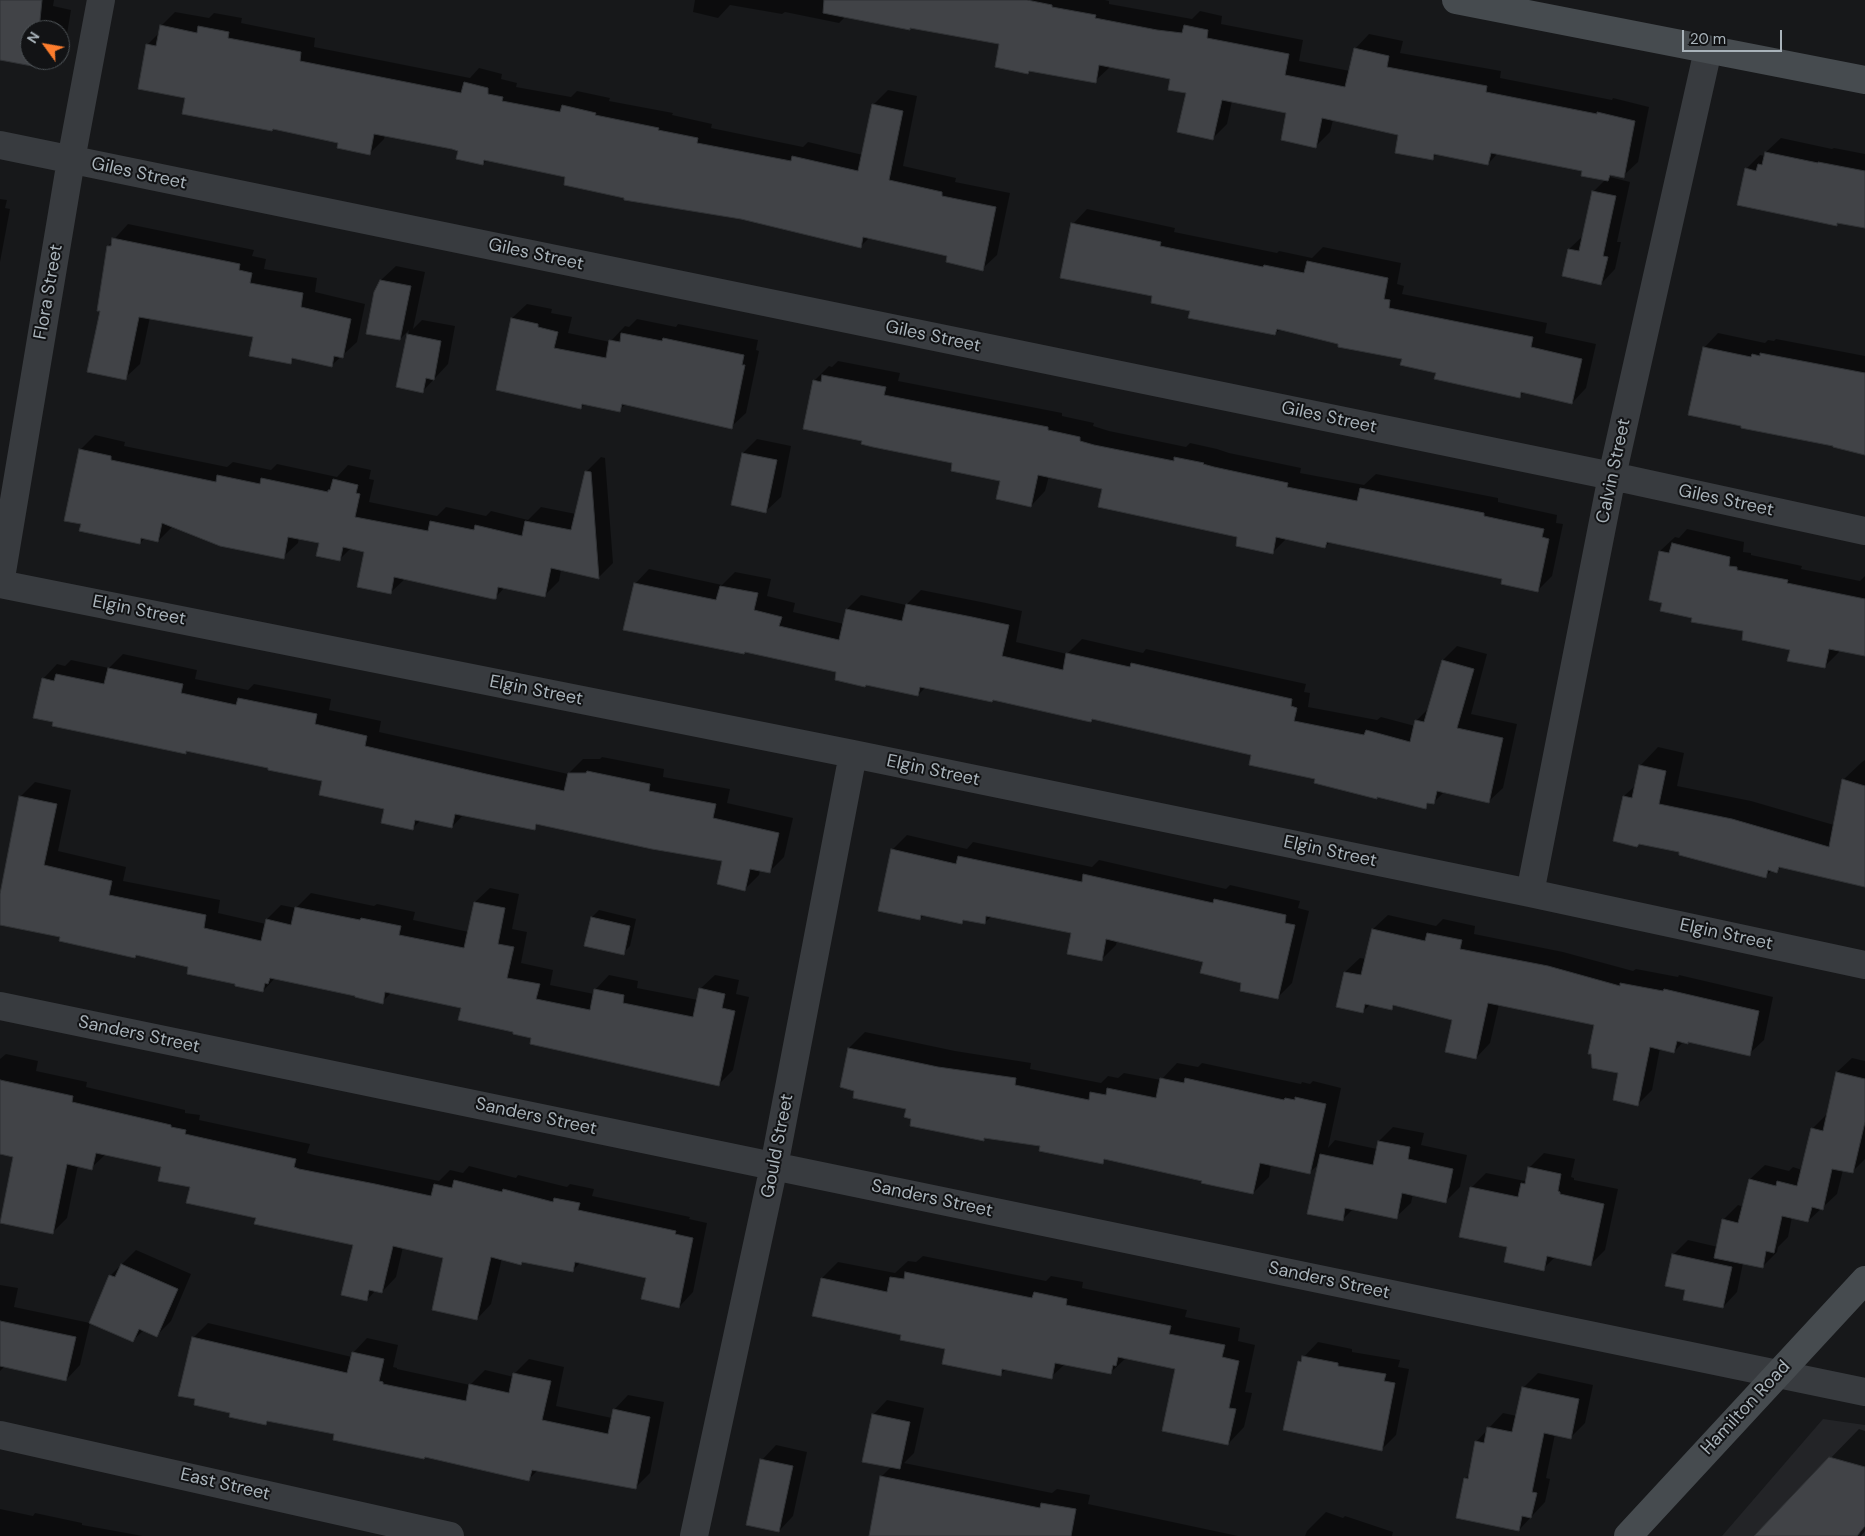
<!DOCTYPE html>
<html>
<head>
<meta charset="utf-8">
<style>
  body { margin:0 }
  #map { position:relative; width:1865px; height:1536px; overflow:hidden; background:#17181a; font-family:"DM Sans",sans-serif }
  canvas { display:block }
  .north { position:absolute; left:20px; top:20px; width:50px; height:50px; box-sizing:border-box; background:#121315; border:1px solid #4e5357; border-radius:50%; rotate:302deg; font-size:14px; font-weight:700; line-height:20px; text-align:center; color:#a9b3ba }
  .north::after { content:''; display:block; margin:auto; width:18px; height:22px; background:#fd7d2d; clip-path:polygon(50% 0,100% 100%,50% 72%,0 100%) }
  .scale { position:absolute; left:1682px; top:30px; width:100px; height:22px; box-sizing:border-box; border:2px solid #a9b3ba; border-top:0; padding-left:6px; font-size:15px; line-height:18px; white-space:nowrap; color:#a9b3ba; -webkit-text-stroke:4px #121315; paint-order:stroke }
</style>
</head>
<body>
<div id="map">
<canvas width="1865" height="1536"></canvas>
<div class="north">N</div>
<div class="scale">20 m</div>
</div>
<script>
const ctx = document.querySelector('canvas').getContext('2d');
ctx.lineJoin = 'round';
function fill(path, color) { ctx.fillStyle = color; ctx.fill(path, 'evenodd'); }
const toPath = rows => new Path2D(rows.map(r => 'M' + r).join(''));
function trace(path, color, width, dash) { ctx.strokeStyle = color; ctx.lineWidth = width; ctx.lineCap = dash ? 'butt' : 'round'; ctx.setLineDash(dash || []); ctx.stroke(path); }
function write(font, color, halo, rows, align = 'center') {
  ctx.font = font + ' "DM Sans",sans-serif'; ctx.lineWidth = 4; ctx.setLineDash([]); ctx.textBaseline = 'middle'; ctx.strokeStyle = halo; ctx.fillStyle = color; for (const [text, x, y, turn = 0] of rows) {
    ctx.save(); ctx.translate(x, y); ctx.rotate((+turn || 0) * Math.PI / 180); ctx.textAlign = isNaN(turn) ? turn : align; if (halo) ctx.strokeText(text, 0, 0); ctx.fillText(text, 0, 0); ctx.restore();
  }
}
const built = toPath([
  [1823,1419,1865,1425,1865,1536,1722,1536]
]);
const shadow = toPath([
  [0,0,54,0,53,6,71,10,67,34,60,41,60,30,30,30,30,60,36,60,31,65,0,59],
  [695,0,1105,0,1109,1,1109,4,1192,19,1200,11,1222,16,1221,24,1303,40,1299,61,1350,71,1355,49,1369,34,1403,41,1400,53,1501,71,1500,78,1612,100,1613,98,1649,107,1638,162,1623,176,1613,174,1610,177,1630,182,1617,242,1621,242,1615,269,1601,284,1569,249,1584,235,1594,191,1605,180,1584,170,1498,153,1488,164,1437,154,1432,159,1400,134,1333,120,1330,132,1316,146,1288,112,1232,101,1227,124,1212,139,1187,92,1172,78,1110,67,1095,81,1031,70,1028,73,1001,43,846,16,839,23,785,12,782,14,730,5,718,18,693,12],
  [175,12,209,18,214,13,242,18,241,23,315,38,314,47,470,78,479,68,502,74,501,79,517,83,516,87,571,97,577,91,610,98,609,101,673,113,672,115,712,124,711,128,803,147,808,142,863,155,873,105,888,90,917,96,903,166,956,178,955,182,1010,193,997,255,982,269,949,255,870,237,861,246,741,218,625,197,567,176,487,160,483,164,459,150,385,135,384,139,369,154,340,142,186,97,147,45,160,32,161,26],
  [1781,138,1832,149,1834,148,1865,154,1865,227,1839,222,1836,225,1746,169,1760,155,1765,156,1766,152],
  [0,199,7,200,5,208,10,209,0,262],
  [1087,209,1175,228,1174,232,1277,253,1279,251,1312,258,1323,247,1401,263,1397,284,1404,286,1402,294,1547,323,1545,333,1596,344,1586,388,1572,403,1524,392,1519,397,1437,372,1403,358,1280,329,1275,334,1191,310,1153,295,1073,224],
  [128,224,254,250,252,256,266,259,264,269,317,278,315,292,365,304,357,342,332,365,295,358,290,362,254,336,150,317,140,364,125,378,101,310,108,246],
  [396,266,425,272,413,329,422,320,455,326,448,364,423,391,398,386,409,330,400,339,381,280],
  [527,304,552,309,551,313,572,317,568,333,610,342,625,326,629,327,637,319,676,327,678,324,758,340,756,350,759,351,746,413,731,427,626,404,619,410,585,404,581,408,512,318],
  [1718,333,1765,343,1768,340,1774,341,1776,339,1865,356,1865,451,1704,348],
  [838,361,900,373,898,381,1062,413,1062,416,1094,423,1093,426,1109,431,1186,447,1190,443,1217,449,1229,453,1301,468,1300,473,1364,485,1376,474,1498,498,1498,502,1557,515,1556,523,1563,524,1552,576,1537,591,1503,578,1330,542,1325,547,1287,538,1272,553,1239,536,1103,488,1049,476,1045,491,1031,506,1001,480,954,462,863,440,814,381,829,366,832,367],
  [95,435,125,442,124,446,227,467,233,462,271,470,277,464,337,477,348,465,371,470,369,479,374,480,369,502,437,516,446,507,486,516,491,511,528,520,541,507,576,514,586,472,601,457,605,458,613,563,598,578,561,570,559,581,545,595,505,587,495,598,406,578,390,593,366,551,351,548,339,560,321,542,299,537,298,543,283,557,173,526,158,541,145,538,140,543,82,523,80,450],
  [757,439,791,446,781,497,766,511,743,453],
  [1687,529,1744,542,1743,552,1751,553,1751,555,1802,566,1801,569,1860,581,1865,576,1865,654,1839,650,1839,652,1824,667,1791,649,1745,630,1693,617,1663,602,1660,551,1675,537,1679,538],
  [649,569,722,585,735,572,771,579,767,596,795,603,793,612,844,624,847,609,861,595,906,605,921,590,986,603,1022,611,1016,642,1067,654,1082,639,1143,653,1146,649,1306,684,1304,692,1310,693,1308,707,1377,720,1381,717,1415,726,1416,721,1430,707,1443,660,1457,646,1487,654,1471,714,1517,724,1503,788,1488,802,1444,792,1433,803,1430,802,1425,807,1378,796,1377,798,1253,754,1093,718,926,687,918,695,838,671,635,584],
  [123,654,197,670,195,679,248,690,254,684,331,699,329,710,381,721,379,732,568,774,583,759,600,759,602,757,664,769,663,777,730,789,727,803,793,818,784,857,769,872,760,870,759,875,745,889,724,860,539,823,534,828,464,814,452,827,421,820,413,828,385,808,324,780,188,750,185,752,54,721,43,679,57,664,65,666,71,660,109,668],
  [1658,747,1684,753,1677,786,1751,801,1834,825,1843,780,1862,762,1865,760,1865,886,1782,866,1777,871,1772,870,1765,877,1681,851,1640,843,1615,840,1624,796,1636,785,1640,766],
  [35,782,71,790,58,851,126,867,123,881,220,900,218,913,266,924,267,919,281,905,296,908,311,893,374,906,377,904,415,912,413,920,469,932,475,902,490,888,519,894,512,929,527,932,521,963,553,970,550,985,594,994,595,990,609,975,638,981,637,988,698,1000,700,989,715,975,739,980,736,994,749,997,733,1070,719,1084,533,1037,462,1007,392,992,382,1002,275,978,263,991,190,966,137,954,135,957,62,936,0,915,0,901,20,797],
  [907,835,967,849,973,842,1092,867,1099,860,1226,889,1230,885,1300,901,1298,908,1309,911,1292,983,1277,998,1204,961,1117,940,1116,945,1101,960,1072,932,992,916,984,923,965,919,962,922,924,915,920,919,892,850],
  [599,910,636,919,630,946,623,953,586,945,592,917],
  [1388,915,1436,926,1443,919,1475,926,1474,934,1563,952,1633,971,1636,969,1678,977,1679,975,1773,997,1764,1040,1749,1054,1689,1041,1684,1041,1674,1052,1660,1048,1652,1090,1638,1104,1595,1024,1499,1004,1490,1043,1476,1058,1454,1019,1395,1005,1391,1009,1371,1004,1362,1012,1345,972,1360,958,1366,959,1373,929],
  [865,1032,955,1051,1031,1063,1030,1069,1101,1083,1108,1076,1118,1078,1124,1073,1161,1080,1177,1063,1198,1067,1202,1063,1301,1084,1302,1082,1310,1084,1313,1081,1341,1088,1328,1148,1335,1140,1377,1149,1379,1141,1393,1127,1424,1133,1421,1145,1467,1155,1460,1187,1446,1201,1413,1194,1411,1203,1396,1217,1354,1208,1342,1220,1319,1164,1309,1173,1271,1164,1269,1177,1253,1193,1203,1180,1106,1159,1103,1162,1042,1145,986,1137,983,1140,913,1118,908,1108,855,1090,849,1048],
  [6,1054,38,1061,36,1071,87,1082,86,1087,185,1110,185,1113,200,1115,199,1120,310,1144,307,1153,314,1155,439,1181,450,1170,463,1173,469,1166,516,1178,518,1175,567,1187,570,1184,594,1189,592,1196,690,1217,689,1219,707,1223,693,1292,679,1307,647,1277,581,1262,572,1271,523,1261,521,1263,502,1258,491,1304,477,1319,445,1257,403,1247,396,1277,382,1292,376,1290,367,1300,355,1244,257,1218,191,1186,163,1166,106,1154,91,1168,78,1165,67,1218,52,1233,0,1222,14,1156,0,1153,0,1059],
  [1852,1058,1865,1061,1865,1159,1852,1172,1843,1170,1837,1194,1808,1221,1792,1217,1788,1237,1778,1247,1777,1252,1762,1267,1743,1263,1737,1292,1723,1307,1686,1289,1673,1255,1688,1240,1718,1247,1723,1220,1738,1205,1744,1207,1750,1179,1765,1165,1789,1171,1793,1167,1802,1170,1812,1129,1827,1114,1837,1072],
  [1544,1153,1575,1159,1571,1177,1574,1178,1574,1180,1618,1189,1605,1250,1591,1264,1555,1257,1543,1269,1509,1246,1471,1188,1486,1173,1525,1181,1527,1179,1530,1167],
  [136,1250,191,1274,171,1321,157,1335,144,1330,133,1340,110,1276],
  [923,1256,1046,1281,1051,1276,1083,1282,1082,1288,1187,1310,1185,1317,1240,1328,1238,1341,1255,1345,1245,1392,1252,1393,1244,1427,1228,1444,1177,1369,1126,1358,1110,1373,1065,1364,1051,1377,1007,1368,1000,1375,947,1348,903,1334,822,1278,838,1262,895,1273,908,1261,916,1262],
  [0,1285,18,1288,14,1307,90,1323,80,1365,66,1380,5,1366,0,1371],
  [208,1323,352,1357,353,1353,367,1338,398,1345,393,1367,397,1368,397,1369,470,1385,485,1370,514,1377,514,1374,529,1359,564,1367,556,1406,612,1418,614,1410,628,1395,664,1402,650,1473,635,1488,538,1470,529,1479,425,1456,336,1433,269,1420,266,1424,231,1412,193,1338],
  [1318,1342,1352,1349,1352,1352,1400,1360,1398,1367,1409,1369,1396,1435,1381,1450,1299,1362],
  [1538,1373,1593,1385,1585,1423,1571,1437,1555,1434,1546,1478,1550,1479,1545,1502,1519,1530,1465,1479,1470,1474,1476,1442,1503,1413,1517,1416,1523,1388],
  [887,1400,924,1408,914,1453,904,1463,1052,1493,1057,1489,1090,1495,1088,1504,1238,1536,870,1536,882,1476,892,1466,873,1415],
  [1859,1429,1865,1431,1865,1531,1861,1536,1755,1536],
  [776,1445,807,1452,793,1516,779,1531,762,1460],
  [0,1509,33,1516,35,1513,82,1523,82,1525,143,1536,0,1536],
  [1326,1512,1343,1518,1345,1516,1393,1532,1392,1536,1305,1536,1307,1531]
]);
const building = toPath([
  [0,0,42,0,39,30,30,30,30,60,33,60,32,66,0,60,0,0],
  [824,0,1027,0,1052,5,1052,7,1096,15,1095,18,1157,30,1182,33,1184,25,1208,30,1207,38,1289,54,1285,75,1345,87,1354,48,1389,56,1387,67,1487,86,1486,92,1597,114,1597,112,1635,121,1624,178,1610,175,1608,181,1581,176,1582,171,1491,153,1488,165,1434,154,1433,160,1395,153,1398,135,1322,118,1316,148,1281,140,1286,113,1222,100,1213,140,1177,132,1186,93,1168,90,1170,79,1099,65,1096,83,1029,71,1028,74,995,67,999,44,910,28,910,30,823,13,824,0],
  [160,25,197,33,198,26,229,32,228,38,301,52,300,61,461,93,464,82,488,88,488,94,503,97,502,101,560,112,562,105,596,113,595,115,659,128,658,130,698,138,697,143,791,161,792,156,858,171,872,104,903,111,889,180,942,192,942,196,996,207,983,271,946,262,947,256,863,237,861,248,741,219,624,200,624,198,564,185,565,177,484,160,483,165,456,159,458,151,452,149,374,134,370,155,337,148,338,143,273,129,272,131,182,114,185,98,138,89,146,44,156,46,160,25],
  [1765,152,1818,163,1818,162,1865,171,1865,228,1837,223,1837,226,1737,205,1745,168,1756,171,1758,164,1762,165,1765,152],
  [1592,191,1616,196,1603,256,1608,257,1601,285,1562,276,1568,249,1579,251,1592,191],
  [1071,223,1161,242,1160,246,1263,267,1264,265,1304,273,1307,261,1388,278,1384,299,1390,300,1389,308,1533,337,1531,347,1582,359,1572,404,1521,392,1520,398,1434,379,1436,373,1400,365,1402,359,1338,347,1338,344,1277,329,1275,335,1188,318,1190,311,1151,303,1152,296,1060,278,1071,223],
  [112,238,240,264,239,270,252,273,250,283,303,293,301,307,351,319,343,358,334,356,332,367,292,358,291,364,249,356,253,337,139,317,126,380,87,372,100,311,97,311,107,246,111,246,112,238],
  [380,280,411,286,400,340,366,334,374,292,380,280],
  [511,318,538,324,538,327,558,332,554,348,606,358,609,340,620,342,621,333,662,341,663,338,744,355,742,365,745,365,732,429,622,404,620,412,582,404,581,409,496,390,511,318],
  [407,334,441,341,434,380,426,378,423,393,396,387,407,334],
  [1703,347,1751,357,1752,354,1760,356,1760,353,1865,373,1865,455,1833,447,1833,446,1741,428,1741,426,1688,415,1703,347],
  [822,375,886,387,884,395,1048,427,1048,430,1080,437,1080,441,1094,445,1174,461,1174,457,1204,463,1203,464,1214,467,1288,483,1287,487,1357,501,1360,488,1484,513,1484,516,1544,529,1542,537,1549,539,1538,592,1501,584,1502,579,1327,542,1325,548,1276,537,1273,554,1236,546,1237,537,1098,507,1102,489,1038,475,1031,507,996,499,1000,481,951,471,952,463,873,447,861,444,862,441,803,429,813,380,821,382,822,375],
  [79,449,111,456,111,460,216,482,217,475,260,484,261,478,328,492,328,490,330,490,333,479,358,485,356,493,360,494,355,517,428,531,430,521,474,530,475,525,522,536,525,521,571,530,585,471,591,472,599,579,551,568,545,597,498,587,496,599,493,599,394,577,391,594,357,587,364,552,343,547,340,561,316,556,319,543,288,537,284,559,220,546,162,523,158,542,141,538,140,544,79,531,81,524,64,521,79,449],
  [742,453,777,460,766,513,731,505,742,453],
  [1672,543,1730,557,1729,566,1737,567,1737,570,1788,580,1787,583,1865,599,1865,656,1829,649,1825,668,1787,661,1790,650,1742,640,1743,631,1691,622,1692,618,1660,611,1662,603,1649,600,1659,551,1669,553,1672,543],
  [634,583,716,600,720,586,758,593,754,610,782,617,779,626,839,640,846,609,902,621,906,604,972,617,1009,625,1002,656,1063,670,1066,653,1130,667,1131,663,1292,699,1291,706,1297,708,1294,721,1364,735,1366,730,1410,742,1415,720,1424,722,1442,660,1474,669,1457,728,1503,738,1489,803,1437,791,1434,804,1427,803,1426,809,1377,797,1377,799,1314,783,1315,779,1249,765,1251,755,1092,719,1091,722,1086,721,993,700,992,702,920,687,918,696,866,685,865,687,835,680,836,672,745,652,744,654,623,630,634,583],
  [108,668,183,684,181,693,236,705,238,698,317,714,315,724,367,736,365,746,486,774,564,791,568,773,586,773,587,771,650,784,649,791,716,804,713,818,779,833,770,873,750,869,745,891,717,884,722,861,652,849,536,824,535,830,455,814,452,828,415,820,413,830,381,823,384,809,319,795,322,781,268,770,268,768,186,751,186,754,52,726,53,722,33,718,42,678,54,681,56,674,104,684,108,668],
  [1639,765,1666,771,1659,804,1732,819,1829,847,1842,779,1865,786,1865,887,1779,867,1777,873,1768,870,1766,878,1679,855,1679,852,1639,844,1637,847,1613,841,1623,796,1632,798,1639,765],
  [19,796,57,804,44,865,112,881,109,895,206,915,204,928,261,941,266,919,291,925,295,907,360,920,361,918,401,926,399,935,464,948,474,902,505,908,498,944,514,947,507,978,540,984,536,999,590,1010,594,989,624,995,623,1003,693,1017,699,988,725,994,722,1008,735,1011,719,1086,530,1044,531,1038,513,1034,513,1032,458,1020,461,1008,385,992,383,1004,355,997,355,996,270,978,268,984,265,983,263,992,235,986,235,984,187,974,188,967,136,955,135,958,59,941,60,937,0,925,0,894,19,796],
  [891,849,956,864,958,856,1082,882,1083,874,1213,903,1214,899,1286,915,1285,923,1295,925,1278,999,1240,991,1241,983,1200,973,1203,962,1106,939,1102,961,1067,954,1071,933,986,916,985,924,963,920,962,924,921,915,920,920,878,911,891,849],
  [591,917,630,926,624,955,584,946,591,917],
  [1372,929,1425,941,1427,933,1462,940,1460,949,1548,966,1620,986,1620,983,1663,991,1664,989,1759,1011,1750,1056,1688,1042,1688,1044,1677,1041,1674,1053,1650,1047,1638,1106,1613,1100,1618,1073,1592,1068,1591,1054,1588,1054,1594,1025,1488,1003,1476,1059,1445,1052,1452,1020,1393,1005,1392,1010,1365,1004,1363,1013,1336,1007,1344,972,1361,975,1372,929],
  [848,1048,938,1067,1016,1078,1015,1085,1089,1100,1090,1092,1106,1095,1107,1088,1156,1098,1160,1078,1184,1083,1185,1078,1284,1100,1285,1098,1295,1100,1295,1097,1326,1104,1310,1174,1260,1163,1253,1194,1201,1183,1202,1181,1104,1159,1103,1164,1039,1151,1040,1146,984,1138,984,1141,910,1126,911,1119,904,1117,906,1109,853,1098,854,1091,840,1087,848,1048],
  [1836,1072,1865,1079,1865,1122,1853,1173,1832,1169,1823,1210,1812,1207,1808,1222,1782,1216,1774,1253,1766,1251,1763,1268,1714,1258,1722,1219,1738,1223,1749,1179,1776,1186,1777,1181,1797,1186,1811,1128,1823,1131,1836,1072],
  [0,1080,73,1096,72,1102,171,1125,171,1127,186,1130,185,1134,296,1159,294,1167,299,1169,375,1184,431,1196,434,1184,452,1188,454,1180,502,1192,503,1189,553,1202,554,1198,580,1203,578,1210,676,1231,675,1234,693,1238,679,1308,641,1299,646,1278,575,1262,573,1272,522,1262,521,1265,491,1257,477,1320,432,1310,443,1258,393,1246,382,1293,369,1290,367,1301,341,1295,353,1245,254,1224,256,1218,186,1203,190,1187,158,1181,161,1167,96,1153,92,1170,67,1164,53,1234,0,1223,13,1157,0,1154,0,1080],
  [1378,1141,1410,1147,1408,1159,1453,1169,1446,1203,1402,1193,1397,1219,1345,1208,1343,1221,1307,1214,1320,1154,1373,1165,1378,1141],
  [1528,1167,1561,1174,1558,1191,1560,1192,1560,1194,1604,1204,1591,1266,1547,1256,1544,1271,1504,1262,1507,1247,1459,1237,1470,1187,1518,1197,1521,1183,1525,1184,1528,1167],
  [1672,1254,1732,1267,1723,1308,1683,1300,1685,1290,1665,1286,1672,1254],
  [121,1264,178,1289,157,1337,139,1329,133,1342,89,1323,109,1275,115,1277,121,1264],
  [905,1272,1032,1298,1034,1292,1067,1299,1066,1305,1171,1326,1169,1334,1225,1345,1222,1357,1239,1361,1229,1408,1236,1409,1228,1445,1162,1431,1175,1369,1118,1357,1116,1366,1113,1365,1111,1374,1055,1363,1052,1379,1002,1369,1001,1376,942,1364,945,1349,900,1340,901,1335,812,1316,821,1278,887,1292,890,1277,904,1279,905,1272],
  [0,1321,76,1337,66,1381,0,1366,0,1321],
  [192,1337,347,1373,352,1352,384,1359,379,1381,383,1382,383,1384,466,1401,469,1384,509,1393,513,1373,551,1381,542,1420,608,1434,613,1409,650,1417,636,1489,532,1470,529,1481,425,1457,424,1459,333,1440,334,1434,267,1421,266,1425,229,1417,230,1413,194,1405,195,1399,178,1396,192,1337],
  [1302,1356,1338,1363,1338,1366,1386,1374,1384,1381,1395,1383,1382,1451,1283,1430,1298,1361,1301,1362,1302,1356],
  [1522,1387,1579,1399,1571,1439,1544,1433,1532,1492,1537,1493,1531,1518,1522,1516,1519,1531,1456,1518,1464,1478,1468,1479,1475,1441,1484,1443,1487,1427,1512,1432,1522,1387],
  [872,1414,910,1422,900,1469,862,1462,872,1414],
  [1829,1457,1865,1467,1865,1526,1857,1536,1754,1536,1829,1457],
  [760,1459,793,1466,779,1532,746,1525,760,1459],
  [880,1476,1040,1508,1041,1503,1076,1509,1071,1536,869,1536,880,1476]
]);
const minor = toPath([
  [0,145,1612,476,1865,531],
  [0,584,853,754,1530,893,1865,965],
  [0,584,71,160,101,0],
  [1530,893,1612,476,1708,50],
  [0,1006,1865,1392],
  [0,1435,450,1536],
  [694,1536,774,1166,853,754]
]);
const secondary = toPath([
  [1456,0,1865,80],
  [1628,1536,1865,1280]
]);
const streetNames = [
  ["Giles Street",139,174,12],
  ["Giles Street",536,255,12],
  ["Flora Street",49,292,-80],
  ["Giles Street",933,337,12],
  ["Giles Street",1329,418,12],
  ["Calvin Street",1614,471,-78],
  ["Giles Street",1726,501,12],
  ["Elgin Street",139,611,11],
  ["Elgin Street",536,691,11],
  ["Elgin Street",933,771,12],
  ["Elgin Street",1330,852,12],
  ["Elgin Street",1726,935,12],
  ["Sanders Street",139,1035,12],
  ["Sanders Street",536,1117,12],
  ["Gould Street",778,1146,-79],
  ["Sanders Street",932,1199,12],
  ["Sanders Street",1329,1281,12],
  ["Hamilton Road",1746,1408,-47],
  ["East Street",225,1485,13]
];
fill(built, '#232427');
fill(shadow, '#0007');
fill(building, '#414347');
trace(building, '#313336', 1);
trace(minor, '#383b3f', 28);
trace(secondary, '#464b4f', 28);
write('18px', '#a9b3ba', '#121315', streetNames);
</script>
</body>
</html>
